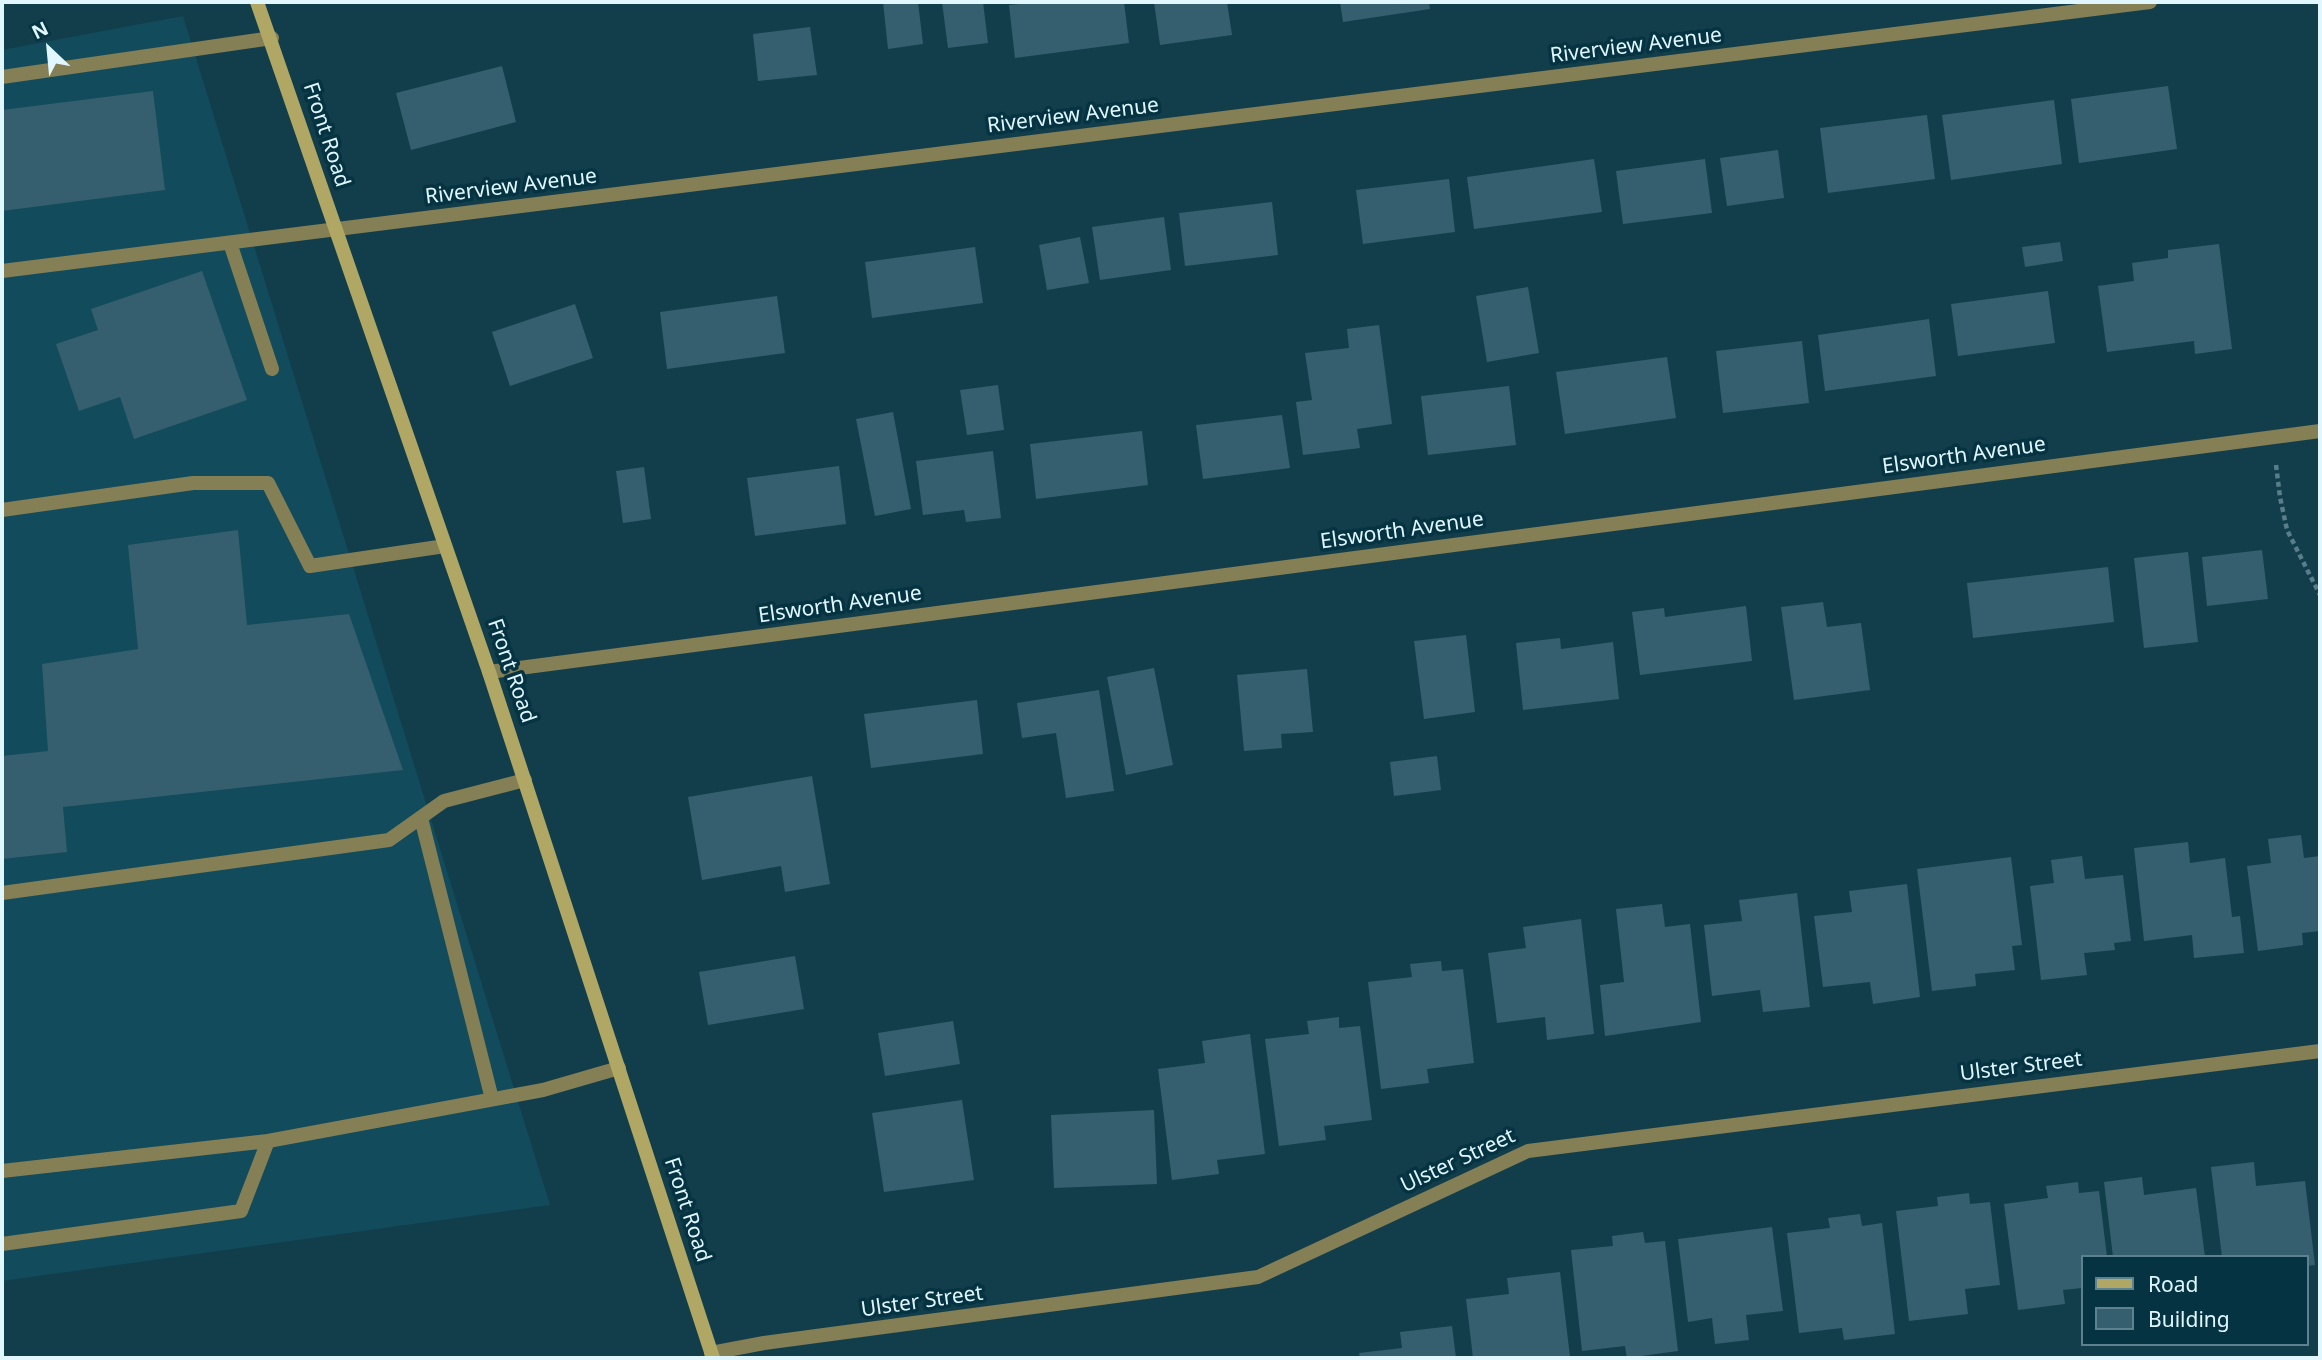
<!DOCTYPE html>
<html>
<head>
<meta charset="utf-8">
<style>
  body { margin:0 }
  #map { position:relative; width:2322px; height:1360px; overflow:hidden; background:#123e4b; font-family:"Noto Sans",sans-serif }
  canvas { display:block }
  .frame { position:absolute; inset:0; border:4px solid #e0f7ff; pointer-events:none }
  .legend { position:absolute; left:2081px; top:1255px; width:228px; height:91px; box-sizing:border-box; background:#053341; border:2px solid #5d818d; margin:0; padding:9px 12px; list-style:none; font-size:21px; color:#e0f7ff }
  .legend li { display:flex; align-items:center; gap:14px; height:35px }
  .legend b { width:35px; border:2px solid #5d818d }
  .north { position:absolute; left:14px; top:14px; width:70px; height:70px; -webkit-text-stroke:5px #053341; paint-order:stroke; rotate:334deg; font-size:19px; font-weight:700; line-height:28px; text-align:center; color:#e0f7ff }
  .north::after { content:''; display:block; margin:auto; width:24px; height:32px; background:#e0f7ff; clip-path:polygon(50% 0,100% 100%,50% 72%,0 100%) }
</style>
</head>
<body>
<div id="map">
<canvas width="2322" height="1360"></canvas>
<div class="frame"></div>
<ul class="legend">
<li><b style="height:9px;background:#afa763"></b>Road</li>
<li><b style="height:19px;background:#355f6e"></b>Building</li>
</ul>
<div class="north">N</div>
</div>
<script>
const ctx = document.querySelector('canvas').getContext('2d');
ctx.lineJoin = 'round';
function fill(path, color) { ctx.fillStyle = color; ctx.fill(path, 'evenodd'); }
const toPath = rows => new Path2D(rows.map(r => 'M' + r).join(''));
function trace(path, color, width, dash) { ctx.strokeStyle = color; ctx.lineWidth = width; ctx.lineCap = dash ? 'butt' : 'round'; ctx.setLineDash(dash || []); ctx.stroke(path); }
function write(font, color, halo, rows, align = 'center') {
  ctx.font = font + ' "Noto Sans",sans-serif'; ctx.lineWidth = 7; ctx.setLineDash([]); ctx.textBaseline = 'middle'; ctx.strokeStyle = halo; ctx.fillStyle = color; for (const [text, x, y, turn = 0] of rows) {
    ctx.save(); ctx.translate(x, y); ctx.rotate((+turn || 0) * Math.PI / 180); ctx.textAlign = isNaN(turn) ? turn : align; if (halo) ctx.strokeText(text, 0, 0); ctx.fillText(text, 0, 0); ctx.restore();
  }
}
const built = toPath([
  [183,16,550,1205,2,1281,2,50]
]);
const building = toPath([
  [883,2,918,2,923,44,888,49],
  [942,2,983,2,988,43,948,48],
  [1040,2,1124,2,1129,43,1015,58,1009,5],
  [1154,2,1227,2,1232,35,1160,45],
  [1340,2,1429,2,1430,9,1343,22],
  [810,27,817,75,758,81,753,34],
  [502,66,516,122,411,150,396,93],
  [2168,86,2177,149,2079,163,2071,99],
  [153,91,165,190,2,211,2,110],
  [2054,100,2062,164,1951,180,1942,115],
  [1927,115,1935,179,1828,193,1820,128],
  [1778,150,1784,198,1727,206,1720,158],
  [1594,159,1602,212,1474,229,1467,177],
  [1705,159,1712,213,1623,224,1616,171],
  [1449,179,1455,232,1363,244,1356,190],
  [1272,202,1278,255,1185,266,1179,213],
  [1164,217,1171,270,1100,280,1092,227],
  [1080,237,1089,283,1047,290,1039,245],
  [2060,242,2063,261,2025,267,2022,247],
  [2219,244,2232,349,2195,354,2194,341,2107,352,2098,286,2134,281,2132,263,2168,258,2168,250],
  [975,247,983,303,872,318,865,262],
  [202,271,247,400,134,439,120,397,79,411,56,344,98,330,91,309],
  [1528,287,1539,353,1487,362,1476,296],
  [2048,291,2055,343,1958,356,1951,304],
  [777,296,785,353,667,369,660,312],
  [575,304,593,358,510,386,492,332],
  [1929,319,1936,376,1825,391,1818,335],
  [1379,325,1392,424,1357,429,1360,448,1303,455,1296,402,1312,400,1305,353,1349,348,1347,329],
  [1802,341,1809,403,1723,413,1716,351],
  [1667,357,1676,418,1565,434,1556,372],
  [998,385,1004,430,967,435,960,390],
  [1509,386,1516,445,1428,455,1421,396],
  [893,412,911,509,875,516,856,419],
  [1282,415,1290,468,1203,479,1196,425],
  [1142,431,1148,485,1036,499,1030,444],
  [993,451,1001,518,966,522,964,510,923,515,916,461],
  [839,466,846,524,755,536,747,478],
  [644,467,651,519,623,523,616,471],
  [238,530,247,625,349,614,403,770,63,807,67,852,2,859,2,756,48,751,42,664,138,649,128,545],
  [2262,550,2268,599,2207,606,2202,557],
  [2188,552,2198,642,2144,648,2134,558],
  [2108,567,2114,622,1973,638,1967,583],
  [1823,602,1827,627,1861,623,1870,690,1794,700,1781,607],
  [1746,606,1752,661,1640,675,1632,612,1664,608,1665,617],
  [1466,635,1475,712,1424,719,1414,641],
  [1560,638,1561,649,1613,642,1619,699,1523,710,1516,643],
  [1154,668,1173,765,1126,775,1107,677],
  [1307,669,1313,732,1281,734,1282,748,1244,751,1237,675],
  [1099,690,1114,791,1066,798,1056,733,1022,738,1017,703],
  [977,700,983,754,871,768,864,714],
  [1437,756,1441,790,1394,796,1390,762],
  [812,776,830,884,785,892,781,866,702,880,688,797],
  [2301,835,2304,858,2320,856,2320,931,2302,933,2303,945,2258,951,2247,866,2271,863,2268,839],
  [2188,842,2190,863,2225,858,2232,917,2240,916,2244,953,2194,958,2192,935,2144,941,2134,848],
  [2082,856,2085,879,2123,875,2131,941,2114,943,2115,950,2084,953,2087,975,2041,980,2030,886,2054,883,2051,860],
  [2011,857,2022,945,2012,946,2015,970,1975,974,1976,986,1932,991,1917,869],
  [1907,884,1920,997,1873,1004,1870,982,1823,987,1814,916,1852,912,1849,891],
  [1797,893,1810,1007,1763,1012,1760,990,1712,996,1704,925,1742,921,1739,900],
  [1662,904,1665,927,1690,924,1701,1022,1605,1036,1600,985,1624,982,1616,909],
  [1581,919,1594,1034,1547,1040,1545,1017,1497,1023,1488,953,1526,948,1523,927],
  [795,956,804,1009,708,1025,699,972],
  [1441,961,1442,971,1463,969,1474,1063,1427,1069,1429,1083,1381,1089,1368,982,1412,977,1410,964],
  [1339,1017,1339,1028,1360,1026,1372,1120,1324,1126,1326,1140,1279,1146,1265,1039,1309,1034,1307,1021],
  [953,1021,960,1064,885,1076,878,1033],
  [1250,1034,1265,1154,1217,1160,1219,1174,1172,1180,1158,1069,1205,1063,1202,1041],
  [962,1100,974,1180,884,1192,872,1113],
  [1154,1110,1157,1184,1054,1188,1051,1115],
  [2254,1162,2256,1186,2305,1181,2315,1265,2306,1266,2306,1257,2222,1257,2211,1167],
  [2142,1177,2144,1195,2196,1188,2205,1257,2113,1257,2104,1182],
  [2078,1182,2079,1193,2099,1191,2107,1257,2082,1257,2082,1288,2063,1290,2065,1304,2018,1310,2004,1204,2048,1198,2046,1186],
  [1969,1193,1970,1204,1990,1202,2000,1285,1965,1289,1968,1314,1909,1321,1896,1211,1938,1206,1937,1197],
  [1860,1214,1862,1226,1882,1223,1895,1334,1844,1340,1842,1328,1799,1333,1787,1233,1830,1228,1828,1218],
  [1772,1227,1783,1311,1746,1315,1749,1340,1715,1344,1712,1318,1688,1322,1678,1239],
  [1643,1232,1645,1243,1665,1241,1678,1351,1627,1358,1625,1346,1582,1351,1571,1250,1613,1246,1612,1236],
  [1560,1272,1570,1357,1473,1358,1466,1299,1509,1294,1507,1278],
  [1452,1326,1456,1358,1360,1358,1359,1353,1402,1348,1400,1332]
]);
const path = toPath([
  [2276,465,2280,497,2287,530,2320,595]
]);
const lane = toPath([
  [2,77,272,38],
  [230,243,272,369],
  [2,510,193,483,268,483,310,566,445,546],
  [421,818,492,1099],
  [2,893,389,840,444,801,525,780],
  [2,1171,268,1141],
  [2,1244,241,1211,268,1141,543,1090,619,1068]
]);
const street = toPath([
  [2,271,2150,2],
  [489,672,2320,431],
  [711,1353,764,1343,1258,1277,1528,1151,2320,1051]
]);
const secondary = toPath([
  [257,2,489,672,713,1358]
]);
const streetNames = [
  ["Riverview Avenue",1636,46,-7],
  ["Riverview Avenue",1073,116,-7],
  ["Front Road",326,135,72],
  ["Riverview Avenue",511,187,-7],
  ["Elsworth Avenue",1964,456,-8],
  ["Elsworth Avenue",1402,531,-8],
  ["Elsworth Avenue",840,605,-8],
  ["Front Road",511,671,71],
  ["Ulster Street",2021,1067,-7],
  ["Ulster Street",1458,1161,-25],
  ["Front Road",687,1210,72],
  ["Ulster Street",922,1302,-8]
];
fill(built, '#124b5b');
fill(building, '#355f6e');
trace(path, '#597d89', 4.5, [5, 3.5]);
trace(lane, '#847f55', 14);
trace(street, '#847f55', 14);
trace(secondary, '#afa763', 14);
write('21px', '#e0f7ff', '#053341', streetNames);
</script>
</body>
</html>
